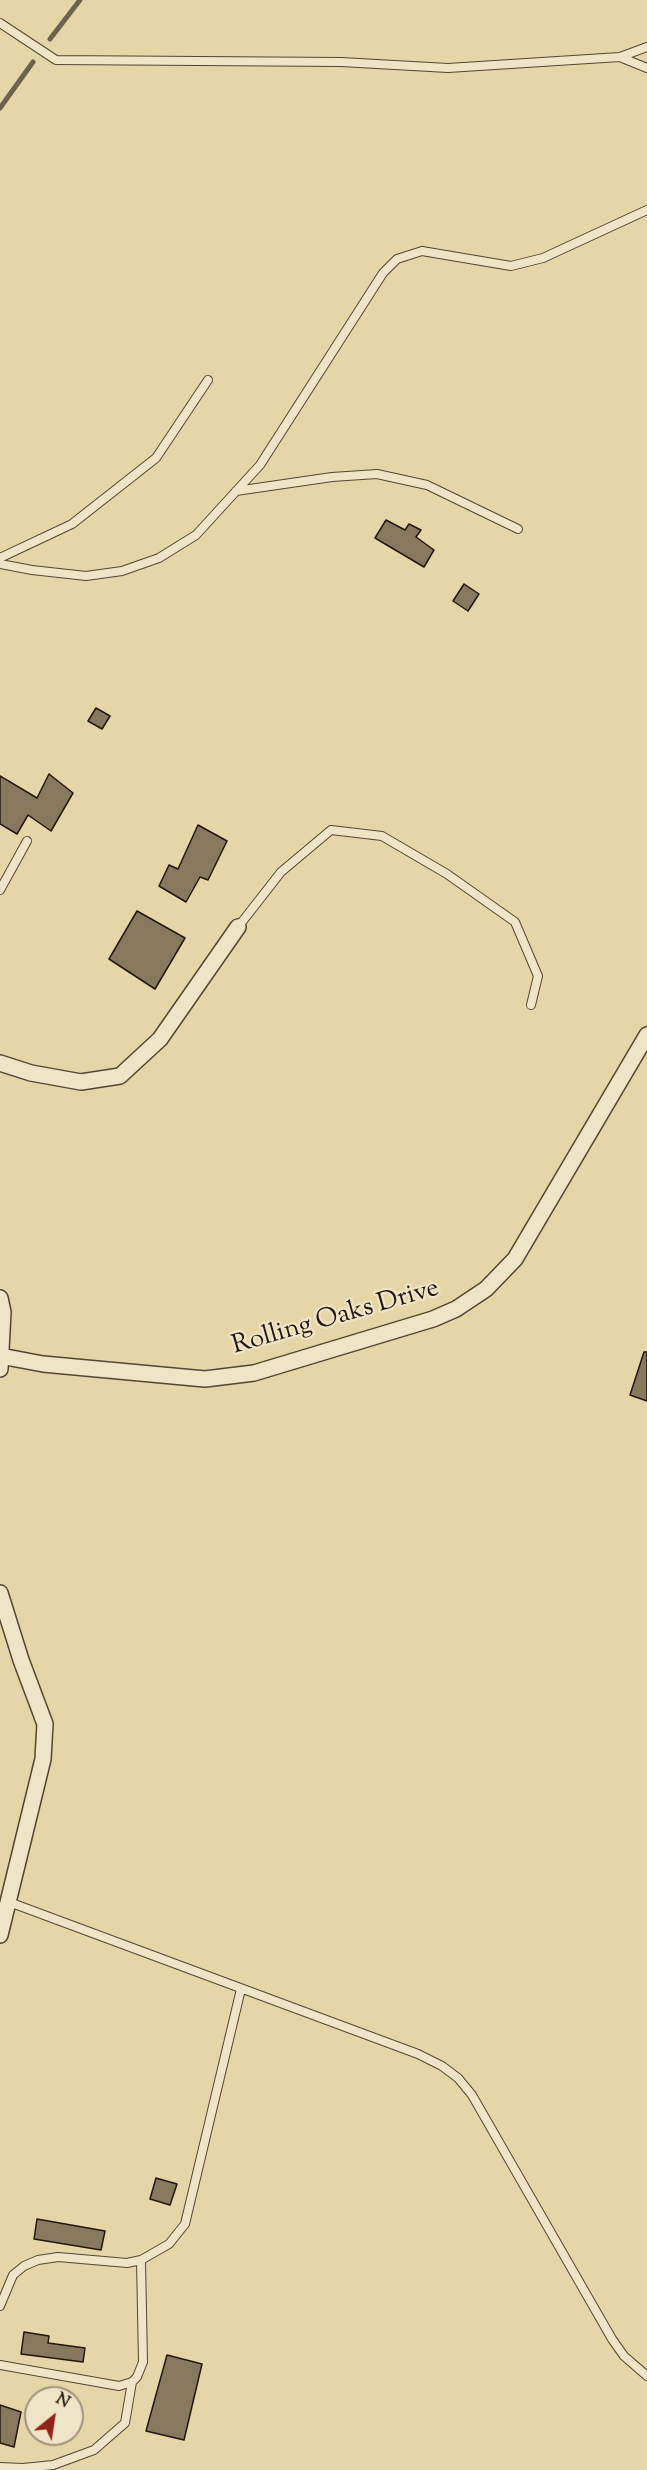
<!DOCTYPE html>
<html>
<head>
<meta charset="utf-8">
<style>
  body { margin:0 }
  #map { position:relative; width:647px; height:2470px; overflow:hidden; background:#e6d5a6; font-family:"Sorts Mill Goudy",serif }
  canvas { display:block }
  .north { position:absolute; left:24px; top:2386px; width:60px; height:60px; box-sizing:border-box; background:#efe4c5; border:2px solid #9d927c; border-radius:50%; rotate:30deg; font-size:16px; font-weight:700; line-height:24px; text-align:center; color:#22160f }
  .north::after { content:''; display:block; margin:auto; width:21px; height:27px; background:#8f2418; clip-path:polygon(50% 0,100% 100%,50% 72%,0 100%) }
</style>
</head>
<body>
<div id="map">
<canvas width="647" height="2470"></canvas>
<div class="north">N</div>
</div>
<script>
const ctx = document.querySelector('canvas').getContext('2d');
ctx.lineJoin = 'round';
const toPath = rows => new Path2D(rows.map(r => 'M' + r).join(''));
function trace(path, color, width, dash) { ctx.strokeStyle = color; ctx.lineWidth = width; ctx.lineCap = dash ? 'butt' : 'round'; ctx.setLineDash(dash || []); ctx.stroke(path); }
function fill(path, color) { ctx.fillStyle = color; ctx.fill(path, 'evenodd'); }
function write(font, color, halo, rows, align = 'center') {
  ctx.font = font + ' "Sorts Mill Goudy",serif'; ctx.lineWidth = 4.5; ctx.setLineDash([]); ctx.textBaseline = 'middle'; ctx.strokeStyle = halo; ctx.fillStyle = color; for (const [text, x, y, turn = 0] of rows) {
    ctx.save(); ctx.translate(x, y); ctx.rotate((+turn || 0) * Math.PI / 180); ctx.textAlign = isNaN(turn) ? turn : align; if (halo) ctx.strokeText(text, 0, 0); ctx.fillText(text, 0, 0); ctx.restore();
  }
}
const stream = toPath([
  [50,39,80,0],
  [0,108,33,62]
]);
const building = toPath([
  [386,520,405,530,409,524,421,530,416,537,434,550,424,567,375,538,386,520],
  [464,584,479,594,468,611,453,601,464,584],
  [96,708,110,716,102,729,88,721,96,708],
  [49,774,73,793,51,831,28,815,17,834,0,824,0,776,37,798,49,774],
  [198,825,227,841,208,880,200,877,186,902,159,886,169,865,178,869,198,825],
  [137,911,185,938,155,989,109,959,137,911],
  [644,1352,647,1352,647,1401,630,1395,644,1352],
  [156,2178,177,2184,170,2205,150,2199,156,2178],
  [37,2219,105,2231,101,2250,34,2239,37,2219],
  [24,2332,49,2336,48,2343,85,2348,83,2362,21,2354,24,2332],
  [167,2355,202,2364,184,2440,146,2431,167,2355],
  [0,2405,21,2412,14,2447,0,2443,0,2405]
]);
const service = toPath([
  [0,23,56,60,341,62,448,68,620,57,647,47],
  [620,57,647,68],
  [236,491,332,477,377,474,427,485,518,529],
  [0,558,72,524,156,458,208,380],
  [0,564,32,570,86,576,122,571,159,558,196,535,260,465,383,273,397,259,422,251,511,266,543,258,647,210],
  [0,890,27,841],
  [238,927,281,872,331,830,382,836,447,874,515,922,538,976,531,1005],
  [9,1902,418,2054,442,2066,458,2078,472,2095,612,2339,624,2356,647,2376],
  [0,2306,13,2275,24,2266,38,2260,58,2257,127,2263,141,2260,169,2244,185,2224,241,1989],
  [0,2365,119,2386,132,2382,137,2377,143,2362,141,2260],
  [0,2467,23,2468,53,2465,94,2450,125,2423,132,2382]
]);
const minor = toPath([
  [0,1063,31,1073,81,1082,120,1076,160,1039,238,927],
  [0,1298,3,1312,0,1369],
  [1,1356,43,1364,205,1379,254,1373,433,1319,456,1309,486,1289,515,1259,647,1035],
  [0,1593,21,1660,45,1724,43,1759,0,1935]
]);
const streetNames = [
  ["Rolling Oaks Drive",336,1319,-16]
];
trace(stream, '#6f624b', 5);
fill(building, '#88795e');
trace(building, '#22160f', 1.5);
trace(service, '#534635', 10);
trace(minor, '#534635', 18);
trace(service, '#efe4c5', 8);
trace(minor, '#efe4c5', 15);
write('26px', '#22160f', '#efe4c5', streetNames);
</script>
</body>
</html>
